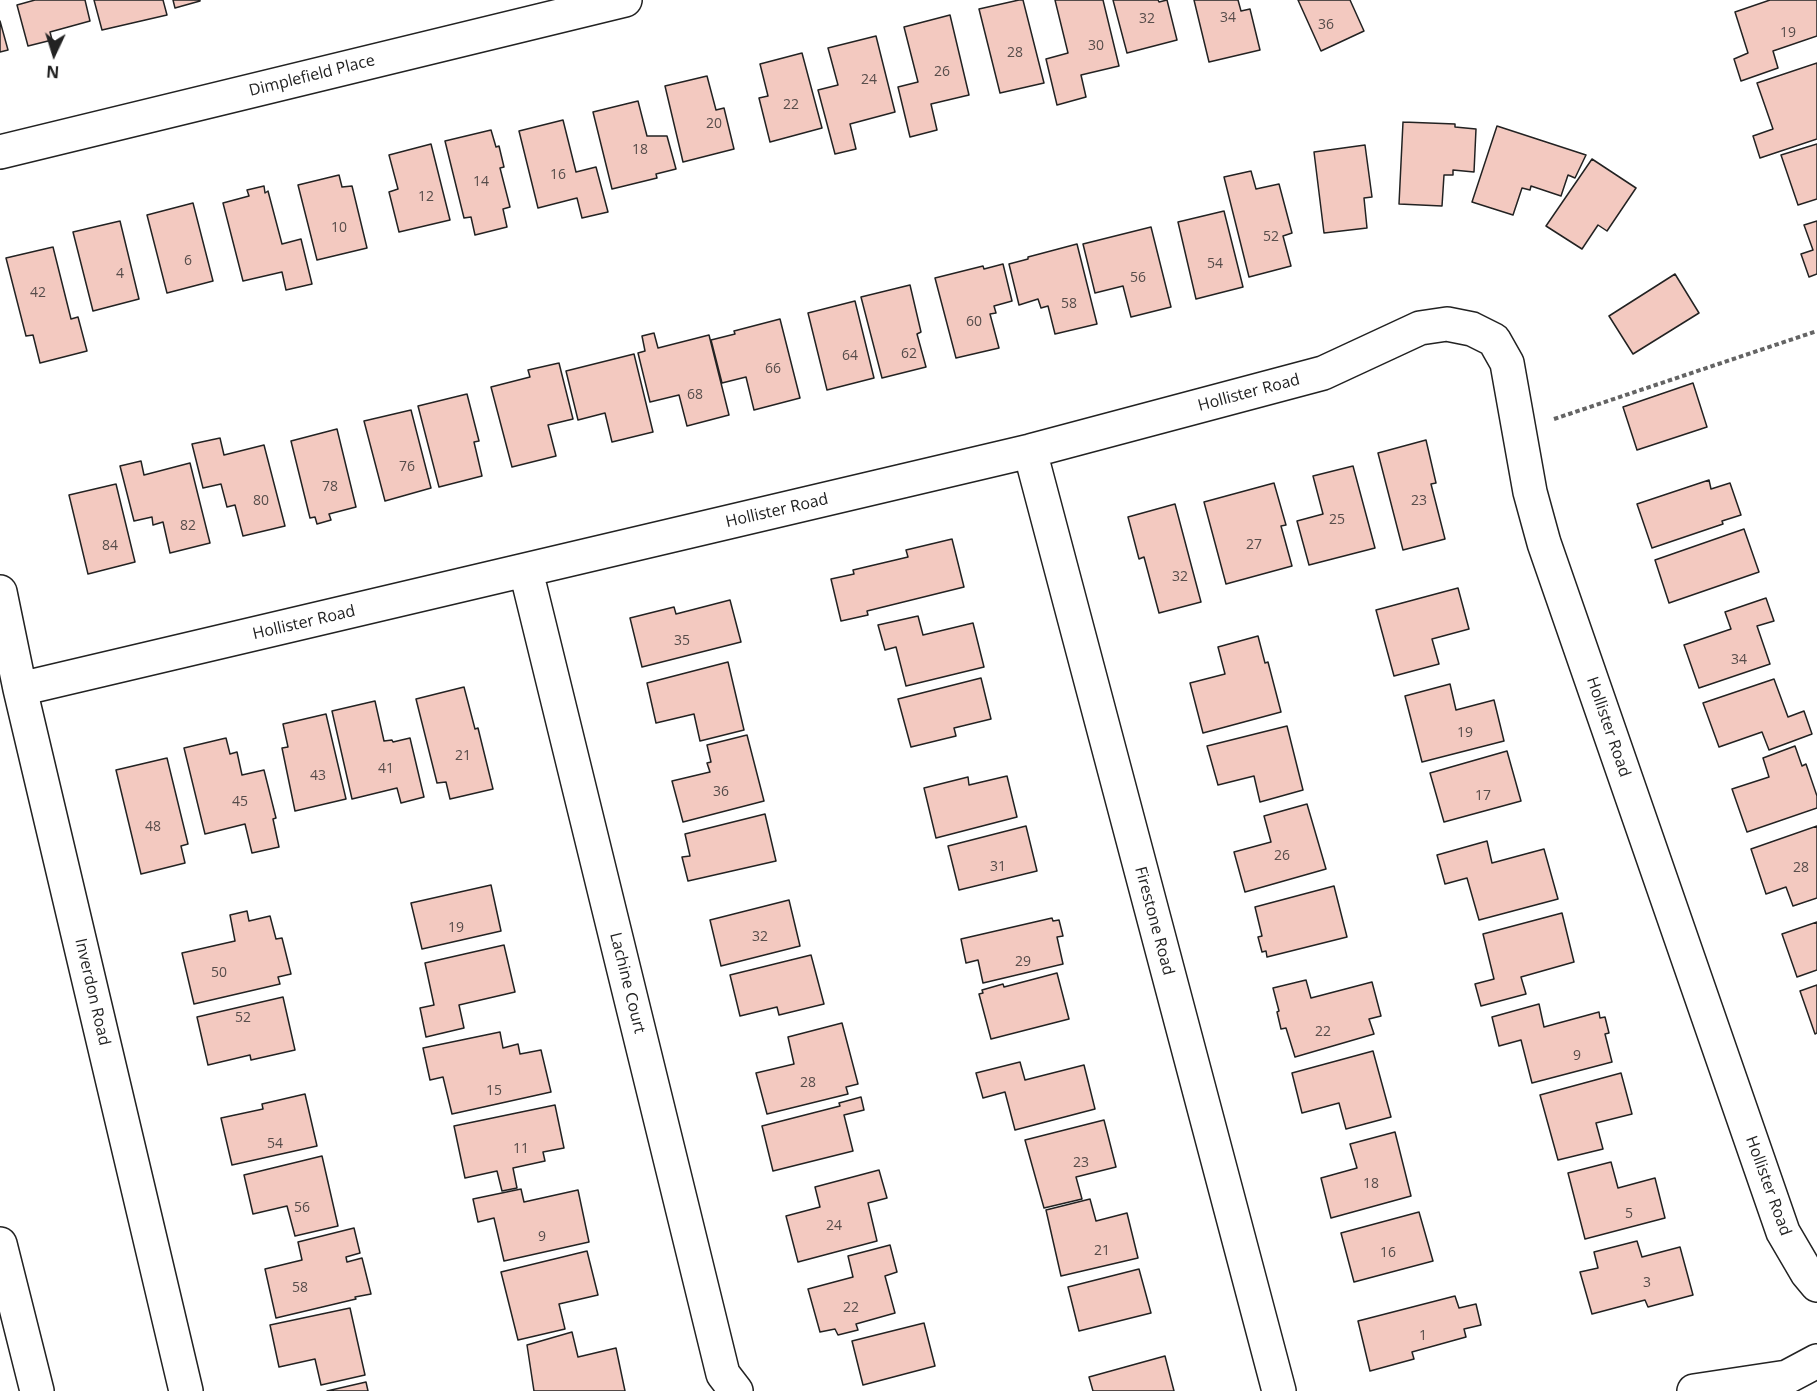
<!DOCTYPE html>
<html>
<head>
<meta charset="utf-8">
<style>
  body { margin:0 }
  #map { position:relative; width:1817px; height:1391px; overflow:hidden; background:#fff; font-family:"Open Sans",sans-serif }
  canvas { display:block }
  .north { position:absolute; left:24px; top:24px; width:60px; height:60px; -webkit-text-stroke:4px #fff; paint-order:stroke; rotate:184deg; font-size:16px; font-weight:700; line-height:24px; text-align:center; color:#222 }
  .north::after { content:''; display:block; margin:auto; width:21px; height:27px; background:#222; clip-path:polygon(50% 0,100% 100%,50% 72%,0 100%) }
</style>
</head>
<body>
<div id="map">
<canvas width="1817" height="1391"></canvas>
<div class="north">N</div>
</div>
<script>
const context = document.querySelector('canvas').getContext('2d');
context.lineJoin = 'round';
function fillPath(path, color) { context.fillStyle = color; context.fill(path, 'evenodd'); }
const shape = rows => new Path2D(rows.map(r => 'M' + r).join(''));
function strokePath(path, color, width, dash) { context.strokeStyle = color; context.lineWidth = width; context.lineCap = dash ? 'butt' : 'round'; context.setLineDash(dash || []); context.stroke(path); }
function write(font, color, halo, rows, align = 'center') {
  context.font = font + ' "Open Sans",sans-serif'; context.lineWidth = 4.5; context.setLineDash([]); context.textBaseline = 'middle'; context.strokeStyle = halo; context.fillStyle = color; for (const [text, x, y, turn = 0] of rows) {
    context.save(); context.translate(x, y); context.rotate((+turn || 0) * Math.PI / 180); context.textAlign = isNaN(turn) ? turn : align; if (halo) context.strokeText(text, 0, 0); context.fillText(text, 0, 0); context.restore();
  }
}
const building = shape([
  [35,0,85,0,90,21,50,32,52,40,28,46,17,5,35,0],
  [94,0,163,0,167,15,102,30,94,0],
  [173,0,200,0,200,1,175,8,173,0],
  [1019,0,1023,0,1044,83,1000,93,979,9,1019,0],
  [1055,0,1103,0,1119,66,1081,75,1086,97,1057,105,1046,59,1068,53,1055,0],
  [1113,0,1158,0,1159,2,1167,0,1177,40,1127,53,1113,0],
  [1194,0,1238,0,1241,11,1250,9,1260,50,1209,62,1194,0],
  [1298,0,1350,0,1364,31,1321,51,1298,0],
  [1770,0,1817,0,1817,36,1773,51,1778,68,1741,81,1734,59,1748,53,1735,12,1770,0],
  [950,15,969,95,931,104,937,130,910,137,898,87,918,82,904,27,950,15],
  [0,21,8,50,0,52,0,21],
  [876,36,895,112,850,124,856,149,835,154,818,90,838,85,828,48,876,36],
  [802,53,822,128,770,142,759,98,768,96,760,64,802,53],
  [1817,63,1817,139,1760,158,1753,136,1773,129,1757,83,1817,63],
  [707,76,716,110,724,108,734,149,683,162,665,86,707,76],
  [638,101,647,136,667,136,676,169,656,174,657,178,612,189,593,112,638,101],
  [563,120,576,172,596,167,608,212,582,218,577,198,538,208,519,131,563,120],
  [1403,122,1455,124,1455,127,1476,129,1474,172,1453,170,1453,175,1444,175,1442,206,1399,204,1403,122],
  [1497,126,1586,155,1575,178,1568,175,1561,196,1531,186,1530,190,1522,188,1513,215,1472,202,1497,126],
  [491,130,496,147,499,146,504,167,500,168,510,207,503,209,507,227,475,235,471,217,464,218,445,141,491,130],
  [431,144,450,220,399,232,389,192,398,189,389,155,431,144],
  [1817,144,1817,199,1798,205,1781,155,1817,144],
  [1365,145,1372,197,1364,198,1367,228,1324,233,1314,152,1365,145],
  [1592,159,1636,188,1607,231,1598,225,1582,249,1546,226,1592,159],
  [1251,171,1256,189,1279,184,1292,233,1283,236,1291,266,1249,277,1224,177,1251,171],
  [339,175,342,187,352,186,367,248,317,260,298,185,339,175],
  [264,186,265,193,268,191,282,244,301,239,312,284,286,290,282,272,243,281,223,203,249,196,247,190,264,186],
  [193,203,213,281,167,293,147,215,193,203],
  [1224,211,1243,287,1196,299,1178,222,1224,211],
  [120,221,139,299,93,311,73,232,120,221],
  [1817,221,1817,274,1809,277,1801,254,1813,250,1804,225,1817,221],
  [1151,227,1171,307,1131,317,1123,286,1095,293,1083,244,1151,227],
  [1077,244,1097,324,1055,334,1048,306,1041,308,1038,299,1019,305,1009,264,1028,259,1028,257,1077,244],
  [53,247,71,319,78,317,87,351,40,363,33,335,26,336,6,258,53,247],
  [1003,264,1012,301,994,306,996,313,990,314,999,348,956,358,935,278,983,266,984,269,1003,264],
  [1675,274,1699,313,1633,354,1609,316,1675,274],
  [910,285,921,332,917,334,926,367,882,378,861,297,910,285],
  [855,301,874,378,827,390,808,313,855,301],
  [780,319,800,398,754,410,746,377,722,383,711,340,735,334,734,331,780,319],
  [654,333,658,348,709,335,729,415,687,426,679,395,650,402,638,353,645,351,642,336,654,333],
  [634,354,653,432,612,442,605,413,578,420,566,371,634,354],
  [559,363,573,419,548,425,556,456,512,467,491,387,530,377,528,370,559,363],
  [1693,383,1707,427,1637,450,1623,407,1693,383],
  [467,394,479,441,474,442,482,476,439,487,418,406,467,394],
  [411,410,431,488,385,501,364,421,411,410],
  [337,429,356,507,329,514,331,520,317,524,315,517,310,518,291,441,337,429],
  [220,438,224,455,264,445,285,526,243,536,235,505,227,507,221,484,203,488,192,444,220,438],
  [1426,440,1436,483,1431,484,1445,539,1403,550,1378,453,1426,440],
  [141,461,144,475,190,463,210,543,170,553,163,522,153,525,152,517,134,521,120,466,141,461],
  [1353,466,1375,548,1309,565,1297,521,1323,514,1313,476,1353,466],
  [1709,480,1711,489,1730,483,1741,515,1722,521,1723,524,1652,548,1637,504,1709,480],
  [1274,483,1286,525,1281,526,1292,566,1226,584,1204,502,1274,483],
  [116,484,135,562,88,574,69,495,116,484],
  [1175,504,1201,602,1159,613,1144,557,1139,559,1128,517,1175,504],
  [1744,529,1759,572,1669,603,1655,560,1744,529],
  [952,539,964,587,867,611,868,615,841,621,831,579,854,574,853,570,908,557,906,550,952,539],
  [1458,588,1469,629,1432,639,1439,664,1394,676,1376,610,1458,588],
  [1766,598,1774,621,1757,626,1770,664,1699,688,1684,645,1731,629,1725,612,1766,598],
  [730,600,741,642,642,667,630,618,674,607,676,614,730,600],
  [918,616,923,635,973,623,984,667,906,686,896,647,885,650,878,625,918,616],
  [1258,636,1265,663,1268,662,1281,712,1203,733,1190,683,1225,674,1218,647,1258,636],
  [728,662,744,730,700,741,694,714,656,723,647,683,728,662],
  [981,678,991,719,954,728,956,736,911,747,898,699,981,678],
  [1774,679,1788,717,1804,711,1812,734,1769,750,1762,732,1719,747,1703,703,1774,679],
  [1450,684,1456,710,1494,700,1504,741,1422,762,1405,696,1450,684],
  [464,687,475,729,478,728,493,789,450,799,446,782,437,783,416,699,464,687],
  [375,701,384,741,392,740,393,742,410,738,424,797,401,803,397,788,352,799,332,711,375,701],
  [326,714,346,799,295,811,282,748,288,747,283,724,326,714],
  [1287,726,1303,790,1260,802,1254,776,1218,785,1207,746,1287,726],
  [747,735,764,801,683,822,672,781,710,772,707,763,711,762,707,745,747,735],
  [226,738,230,754,237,752,242,775,264,770,276,818,273,819,279,847,252,853,245,824,205,834,184,748,226,738],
  [1795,746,1802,766,1806,764,1817,796,1817,808,1747,832,1732,789,1769,777,1763,758,1795,746],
  [1507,751,1521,801,1444,822,1430,773,1507,751],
  [167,758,188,844,181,846,185,863,141,874,116,770,167,758],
  [1007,776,1017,817,936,838,924,788,968,777,969,785,1007,776],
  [1307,804,1326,869,1245,892,1234,852,1271,842,1264,816,1307,804],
  [765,814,776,861,688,881,682,857,690,856,685,834,765,814],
  [1026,826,1037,871,959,890,948,846,1026,826],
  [1817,826,1817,898,1793,906,1786,887,1766,894,1751,849,1817,826],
  [1487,841,1492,863,1544,849,1558,899,1479,920,1467,878,1445,884,1437,855,1487,841],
  [491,885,501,931,422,949,411,903,491,885],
  [1334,886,1347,937,1267,957,1266,951,1262,952,1258,937,1262,936,1255,907,1334,886],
  [789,900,800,946,721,966,710,920,789,900],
  [247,911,249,921,270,916,276,939,282,938,291,974,278,977,280,984,194,1004,182,953,235,941,230,915,247,911],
  [1562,913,1574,962,1521,977,1526,994,1481,1006,1475,984,1494,979,1483,934,1562,913],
  [1052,918,1053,921,1059,920,1063,936,1057,937,1063,964,983,983,978,960,966,963,961,939,1052,918],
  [1817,922,1817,970,1797,977,1782,934,1817,922],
  [504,945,515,992,459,1005,464,1028,426,1037,420,1008,434,1005,425,963,504,945],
  [811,955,824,1004,779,1015,777,1007,740,1016,730,975,811,955],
  [1057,973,1069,1019,991,1039,979,994,983,993,982,990,1003,984,1004,987,1057,973],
  [1306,980,1311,998,1372,982,1381,1016,1369,1019,1374,1034,1295,1057,1286,1028,1281,1029,1277,1012,1279,1011,1273,988,1306,980],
  [1817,985,1817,1033,1815,1034,1800,991,1817,985],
  [283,997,295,1050,251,1060,250,1055,208,1065,197,1017,283,997],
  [1539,1004,1544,1027,1599,1012,1600,1018,1605,1017,1609,1033,1605,1034,1612,1062,1532,1083,1521,1040,1499,1046,1492,1017,1539,1004],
  [842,1023,858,1084,846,1087,848,1094,767,1114,756,1073,794,1064,788,1037,842,1023],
  [500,1032,503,1048,518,1044,520,1054,541,1050,551,1092,452,1114,443,1077,430,1080,423,1048,500,1032],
  [1373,1051,1391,1117,1346,1129,1339,1103,1302,1113,1292,1073,1373,1051],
  [1020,1062,1025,1080,1084,1065,1095,1109,1015,1130,1005,1092,983,1098,976,1073,1020,1062],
  [1621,1073,1632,1114,1596,1123,1603,1149,1558,1160,1540,1095,1621,1073],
  [305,1094,317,1146,232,1165,221,1118,263,1109,262,1104,305,1094],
  [861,1097,864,1110,844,1115,853,1151,773,1171,762,1126,840,1106,839,1103,861,1097],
  [555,1105,564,1148,543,1152,545,1161,513,1168,517,1188,502,1191,497,1171,465,1178,454,1126,555,1105],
  [1104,1120,1116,1167,1076,1177,1082,1199,1044,1208,1025,1140,1104,1120],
  [1395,1132,1411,1196,1331,1218,1321,1178,1357,1168,1350,1144,1395,1132],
  [322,1156,338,1226,295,1236,287,1206,253,1214,244,1175,322,1156],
  [1611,1162,1618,1188,1655,1178,1665,1218,1585,1239,1568,1173,1611,1162],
  [879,1170,887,1198,868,1203,877,1241,798,1262,786,1216,820,1207,815,1187,879,1170],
  [521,1189,524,1202,578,1190,589,1242,504,1261,494,1218,478,1222,473,1199,521,1189],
  [1090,1199,1096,1221,1127,1213,1138,1258,1061,1276,1046,1210,1090,1199],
  [1419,1212,1433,1261,1354,1282,1341,1233,1419,1212],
  [354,1228,360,1253,346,1257,347,1262,362,1258,371,1294,355,1297,356,1299,276,1318,265,1269,302,1260,298,1242,354,1228],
  [1637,1241,1642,1257,1680,1247,1693,1295,1648,1307,1645,1300,1592,1314,1580,1272,1598,1268,1594,1252,1637,1241],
  [890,1245,897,1272,885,1276,895,1313,856,1324,858,1330,838,1335,835,1329,820,1332,808,1289,853,1277,848,1256,890,1245],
  [587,1251,598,1295,559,1304,565,1329,518,1340,501,1272,587,1251],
  [1139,1269,1151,1313,1079,1331,1068,1287,1139,1269],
  [1455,1296,1459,1308,1476,1304,1481,1325,1464,1329,1466,1337,1412,1352,1414,1359,1370,1371,1358,1321,1455,1296],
  [350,1308,365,1375,321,1385,315,1359,279,1367,270,1325,350,1308],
  [924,1323,935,1366,863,1385,852,1341,924,1323],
  [572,1332,578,1357,616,1348,625,1391,534,1391,527,1345,572,1332],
  [1165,1356,1174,1391,1093,1391,1089,1377,1165,1356],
  [366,1382,368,1391,327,1391,366,1382]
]);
fillPath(building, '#f3c9c0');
strokePath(building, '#222', 1.5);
const minor = shape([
  [0,152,625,0],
  [1030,451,1279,1391],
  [526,571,723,1374,736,1391],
  [0,592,20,689,186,1391],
  [20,689,1030,451,1323,373,1420,328,1447,324,1472,329,1494,340,1507,363,1530,492,1544,543,1783,1232,1807,1273,1817,1285],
  [1694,1391,1787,1377,1817,1361]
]);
const highway = shape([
  [0,1244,37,1391]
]);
strokePath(minor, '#222', 36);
strokePath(highway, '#222', 36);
strokePath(shape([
  [1554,419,1817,331]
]), '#646464', 4, [4.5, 3]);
strokePath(minor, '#fff', 33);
strokePath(highway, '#fff', 33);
write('14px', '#564c4a', null, [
  ["34",1228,18],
  ["32",1147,19],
  ["36",1326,25],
  ["19",1788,33],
  ["30",1096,46],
  ["28",1015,53],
  ["26",942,72],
  ["24",869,80],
  ["22",791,105],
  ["20",714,124],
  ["18",640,150],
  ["16",558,175],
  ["14",481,182],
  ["12",426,197],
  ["10",339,228],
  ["52",1271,237],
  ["6",188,261],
  ["54",1215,264],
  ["4",120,274],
  ["56",1138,278],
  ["42",38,293],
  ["58",1069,304],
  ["60",974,322],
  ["62",909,354],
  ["64",850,356],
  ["66",773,369],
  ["68",695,395],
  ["76",407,467],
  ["78",330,487],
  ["80",261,501],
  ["23",1419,501],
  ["25",1337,520],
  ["82",188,526],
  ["27",1254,545],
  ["84",110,546],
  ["32",1180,577],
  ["35",682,641],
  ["34",1739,660],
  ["19",1465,733],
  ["21",463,756],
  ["41",386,769],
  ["43",318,776],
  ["36",721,792],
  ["17",1483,796],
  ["45",240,802],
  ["48",153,827],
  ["26",1282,856],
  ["31",998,867],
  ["28",1801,868],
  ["19",456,928],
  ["32",760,937],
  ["29",1023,962],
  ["50",219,973],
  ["52",243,1018],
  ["22",1323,1032],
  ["9",1577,1056],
  ["28",808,1083],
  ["15",494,1091],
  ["54",275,1144],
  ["11",521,1149],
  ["23",1081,1163],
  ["18",1371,1184],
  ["56",302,1208],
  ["5",1629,1214],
  ["24",834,1226],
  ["9",542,1237],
  ["21",1102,1251],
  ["16",1388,1253],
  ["3",1647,1283],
  ["58",300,1288],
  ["22",851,1308],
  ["1",1423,1336]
]);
write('16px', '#222', '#fff', [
  ["Dimplefield Place",312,76,-14],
  ["Hollister Road",1249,393,-15],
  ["Hollister Road",777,511,-13],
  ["Hollister Road",304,623,-13],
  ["Hollister Road",1608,727,71],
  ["Firestone Road",1154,921,75],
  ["Lachine Court",627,983,76],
  ["Inverdon Road",92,992,77],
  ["Hollister Road",1768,1186,70]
]);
</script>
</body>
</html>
